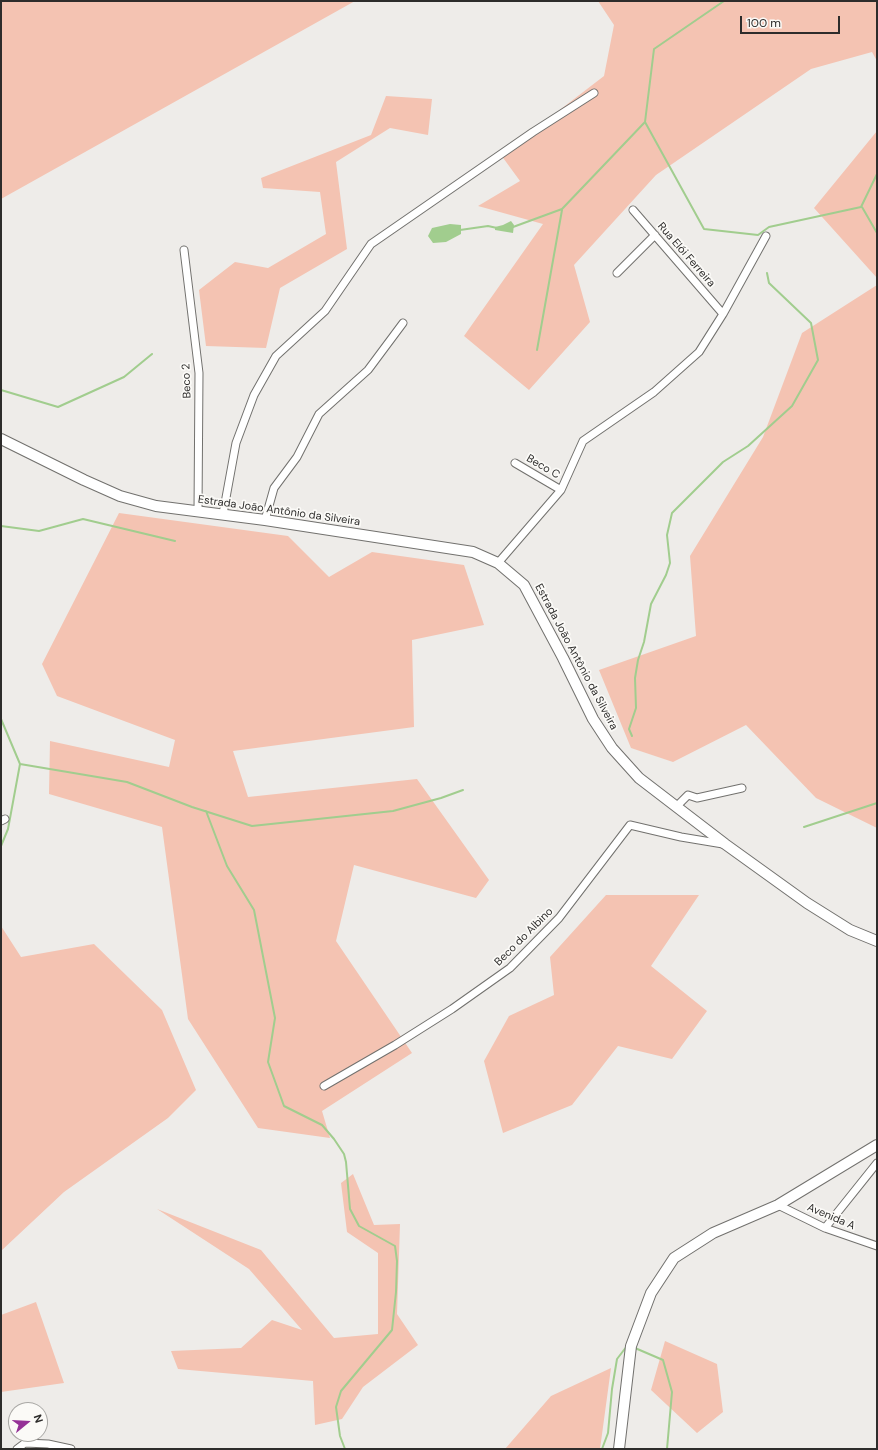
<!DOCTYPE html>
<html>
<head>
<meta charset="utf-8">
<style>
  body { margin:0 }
  #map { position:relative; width:878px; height:1450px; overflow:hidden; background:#eeece9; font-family:"DM Sans",sans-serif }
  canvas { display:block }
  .frame { position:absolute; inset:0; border:2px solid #2d2c2b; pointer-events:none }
  .north { position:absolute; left:8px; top:1402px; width:40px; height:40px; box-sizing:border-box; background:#fbfaf7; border:1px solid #a9a8a5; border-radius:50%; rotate:72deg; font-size:11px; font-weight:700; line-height:16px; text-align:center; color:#2d2c2b }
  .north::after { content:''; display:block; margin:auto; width:14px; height:18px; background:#953197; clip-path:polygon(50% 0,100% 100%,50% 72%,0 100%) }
  .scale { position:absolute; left:740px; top:16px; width:100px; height:18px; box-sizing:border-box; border:2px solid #2d2c2b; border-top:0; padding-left:5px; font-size:12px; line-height:14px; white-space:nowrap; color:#2d2c2b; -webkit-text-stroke:3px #fbfaf7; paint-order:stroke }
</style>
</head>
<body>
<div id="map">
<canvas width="878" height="1450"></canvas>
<div class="frame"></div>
<div class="north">N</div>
<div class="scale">100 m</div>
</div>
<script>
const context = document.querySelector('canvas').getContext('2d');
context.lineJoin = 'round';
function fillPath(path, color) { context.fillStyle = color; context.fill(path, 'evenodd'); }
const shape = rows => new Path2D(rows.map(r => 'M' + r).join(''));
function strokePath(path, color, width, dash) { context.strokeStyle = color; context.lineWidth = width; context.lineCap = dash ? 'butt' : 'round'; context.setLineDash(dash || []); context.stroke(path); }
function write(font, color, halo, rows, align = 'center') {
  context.font = font + ' "DM Sans",sans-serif'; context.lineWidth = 3.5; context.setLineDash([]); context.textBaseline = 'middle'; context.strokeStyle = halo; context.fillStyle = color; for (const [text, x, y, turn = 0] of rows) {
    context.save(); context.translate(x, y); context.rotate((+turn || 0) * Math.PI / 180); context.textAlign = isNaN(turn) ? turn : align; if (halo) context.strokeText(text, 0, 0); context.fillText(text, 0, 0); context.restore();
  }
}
fillPath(shape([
  [1,1,355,1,1,199],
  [598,1,877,1,877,61,872,52,811,69,656,175,574,265,590,322,529,390,464,336,543,224,478,206,520,181,501,155,604,76,614,25],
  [386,96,432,99,428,135,390,128,336,162,347,249,280,288,266,348,206,346,199,290,235,262,268,268,326,234,320,192,263,188,261,178,371,135],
  [877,131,877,278,814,208],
  [877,285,877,828,816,798,746,725,673,762,631,748,599,670,696,636,690,556,763,437,802,333],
  [119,513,288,536,329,577,372,552,464,565,484,625,412,640,414,727,233,751,248,797,417,779,489,880,476,898,354,865,336,941,412,1053,322,1111,330,1138,258,1128,188,1019,162,827,49,794,50,741,169,767,175,740,57,696,42,664],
  [606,895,699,895,651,966,707,1011,672,1059,618,1046,572,1105,503,1133,484,1061,509,1016,554,995,550,957],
  [1,926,21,957,94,944,162,1010,196,1090,168,1118,64,1192,1,1251],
  [353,1174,374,1225,400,1224,397,1314,418,1345,363,1387,342,1419,315,1425,313,1381,178,1369,171,1351,241,1348,272,1320,302,1330,249,1269,157,1209,261,1250,334,1338,378,1334,378,1253,347,1232,341,1183],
  [36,1302,64,1383,1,1392,1,1315],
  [665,1341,717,1364,723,1412,697,1433,651,1390],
  [611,1368,600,1449,505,1449,551,1396]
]), '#f4c3b2');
fillPath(shape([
  [511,221,514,225,513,233,495,230,495,227,503,225],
  [450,224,461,225,461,234,446,242,433,243,428,236,432,228]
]), '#a1cd8e');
strokePath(shape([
  [724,1,654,49,645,122,704,229,758,235,769,227,861,207,877,174],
  [862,207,877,233],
  [513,227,562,209,645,122],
  [460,230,488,226,497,228],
  [537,350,562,210],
  [1,390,58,407,124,377,152,354],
  [1,526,39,531,83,519,175,541],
  [1,719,20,764,8,829,1,846],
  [632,736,629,729,636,708,635,678,638,660,644,642,651,604,666,575,670,563,667,535,672,513,723,462,748,446,792,406,818,360,811,323,769,283,767,273],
  [20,764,127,782,192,807,252,826,393,811,441,798,463,790],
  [206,811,227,866,254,910,275,1018,268,1062,284,1106,322,1125,334,1139,344,1154,346,1162,350,1209,359,1226,395,1246,397,1261,396,1292,392,1330,341,1391,336,1407,340,1436,345,1449],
  [804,827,877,803],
  [635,1348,663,1360,672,1392,667,1449],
  [602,1449,608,1433,612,1389,617,1359,627,1346]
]), '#a1cd8e', 2);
const street = shape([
  [633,210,723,314],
  [184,250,199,373,198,511],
  [617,273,655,235],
  [515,463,561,490],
  [223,514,236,443,254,395,276,356,325,311,371,244,533,132,594,93],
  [265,520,274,488,297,457,319,414,368,370,403,323],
  [498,563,561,490,583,441,654,392,699,352,723,314,766,236],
  [676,807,688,795,697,798,742,788],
  [1,821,5,819],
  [324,1086,395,1045,452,1009,510,968,559,918,630,825,681,837,723,844],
  [778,1205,825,1228,877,1246],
  [825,1228,877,1163],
  [17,1449,25,1443,48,1444,71,1449]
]);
const secondary = shape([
  [1,439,84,480,120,496,156,506,265,520,473,552,498,563,524,585,563,658,593,719,612,748,639,778,725,844,807,903,850,930,877,941],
  [619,1449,631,1346,651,1293,674,1258,713,1233,778,1205,877,1145]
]);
strokePath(street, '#72716e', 9);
strokePath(secondary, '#72716e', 12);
strokePath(street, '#fff', 7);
strokePath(secondary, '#fff', 10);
write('11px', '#2d2c2b', '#fbfaf7', [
  ["Rua Elói Ferreira",686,255,49],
  ["Beco 2",187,381,-92],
  ["Beco C",543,467,30],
  ["Estrada João Antônio da Silveira",279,511,8],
  ["Estrada João Antônio da Silveira",576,657,62],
  ["Beco do Albino",524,937,-45],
  ["Avenida A",831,1217,23]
]);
</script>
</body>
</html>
